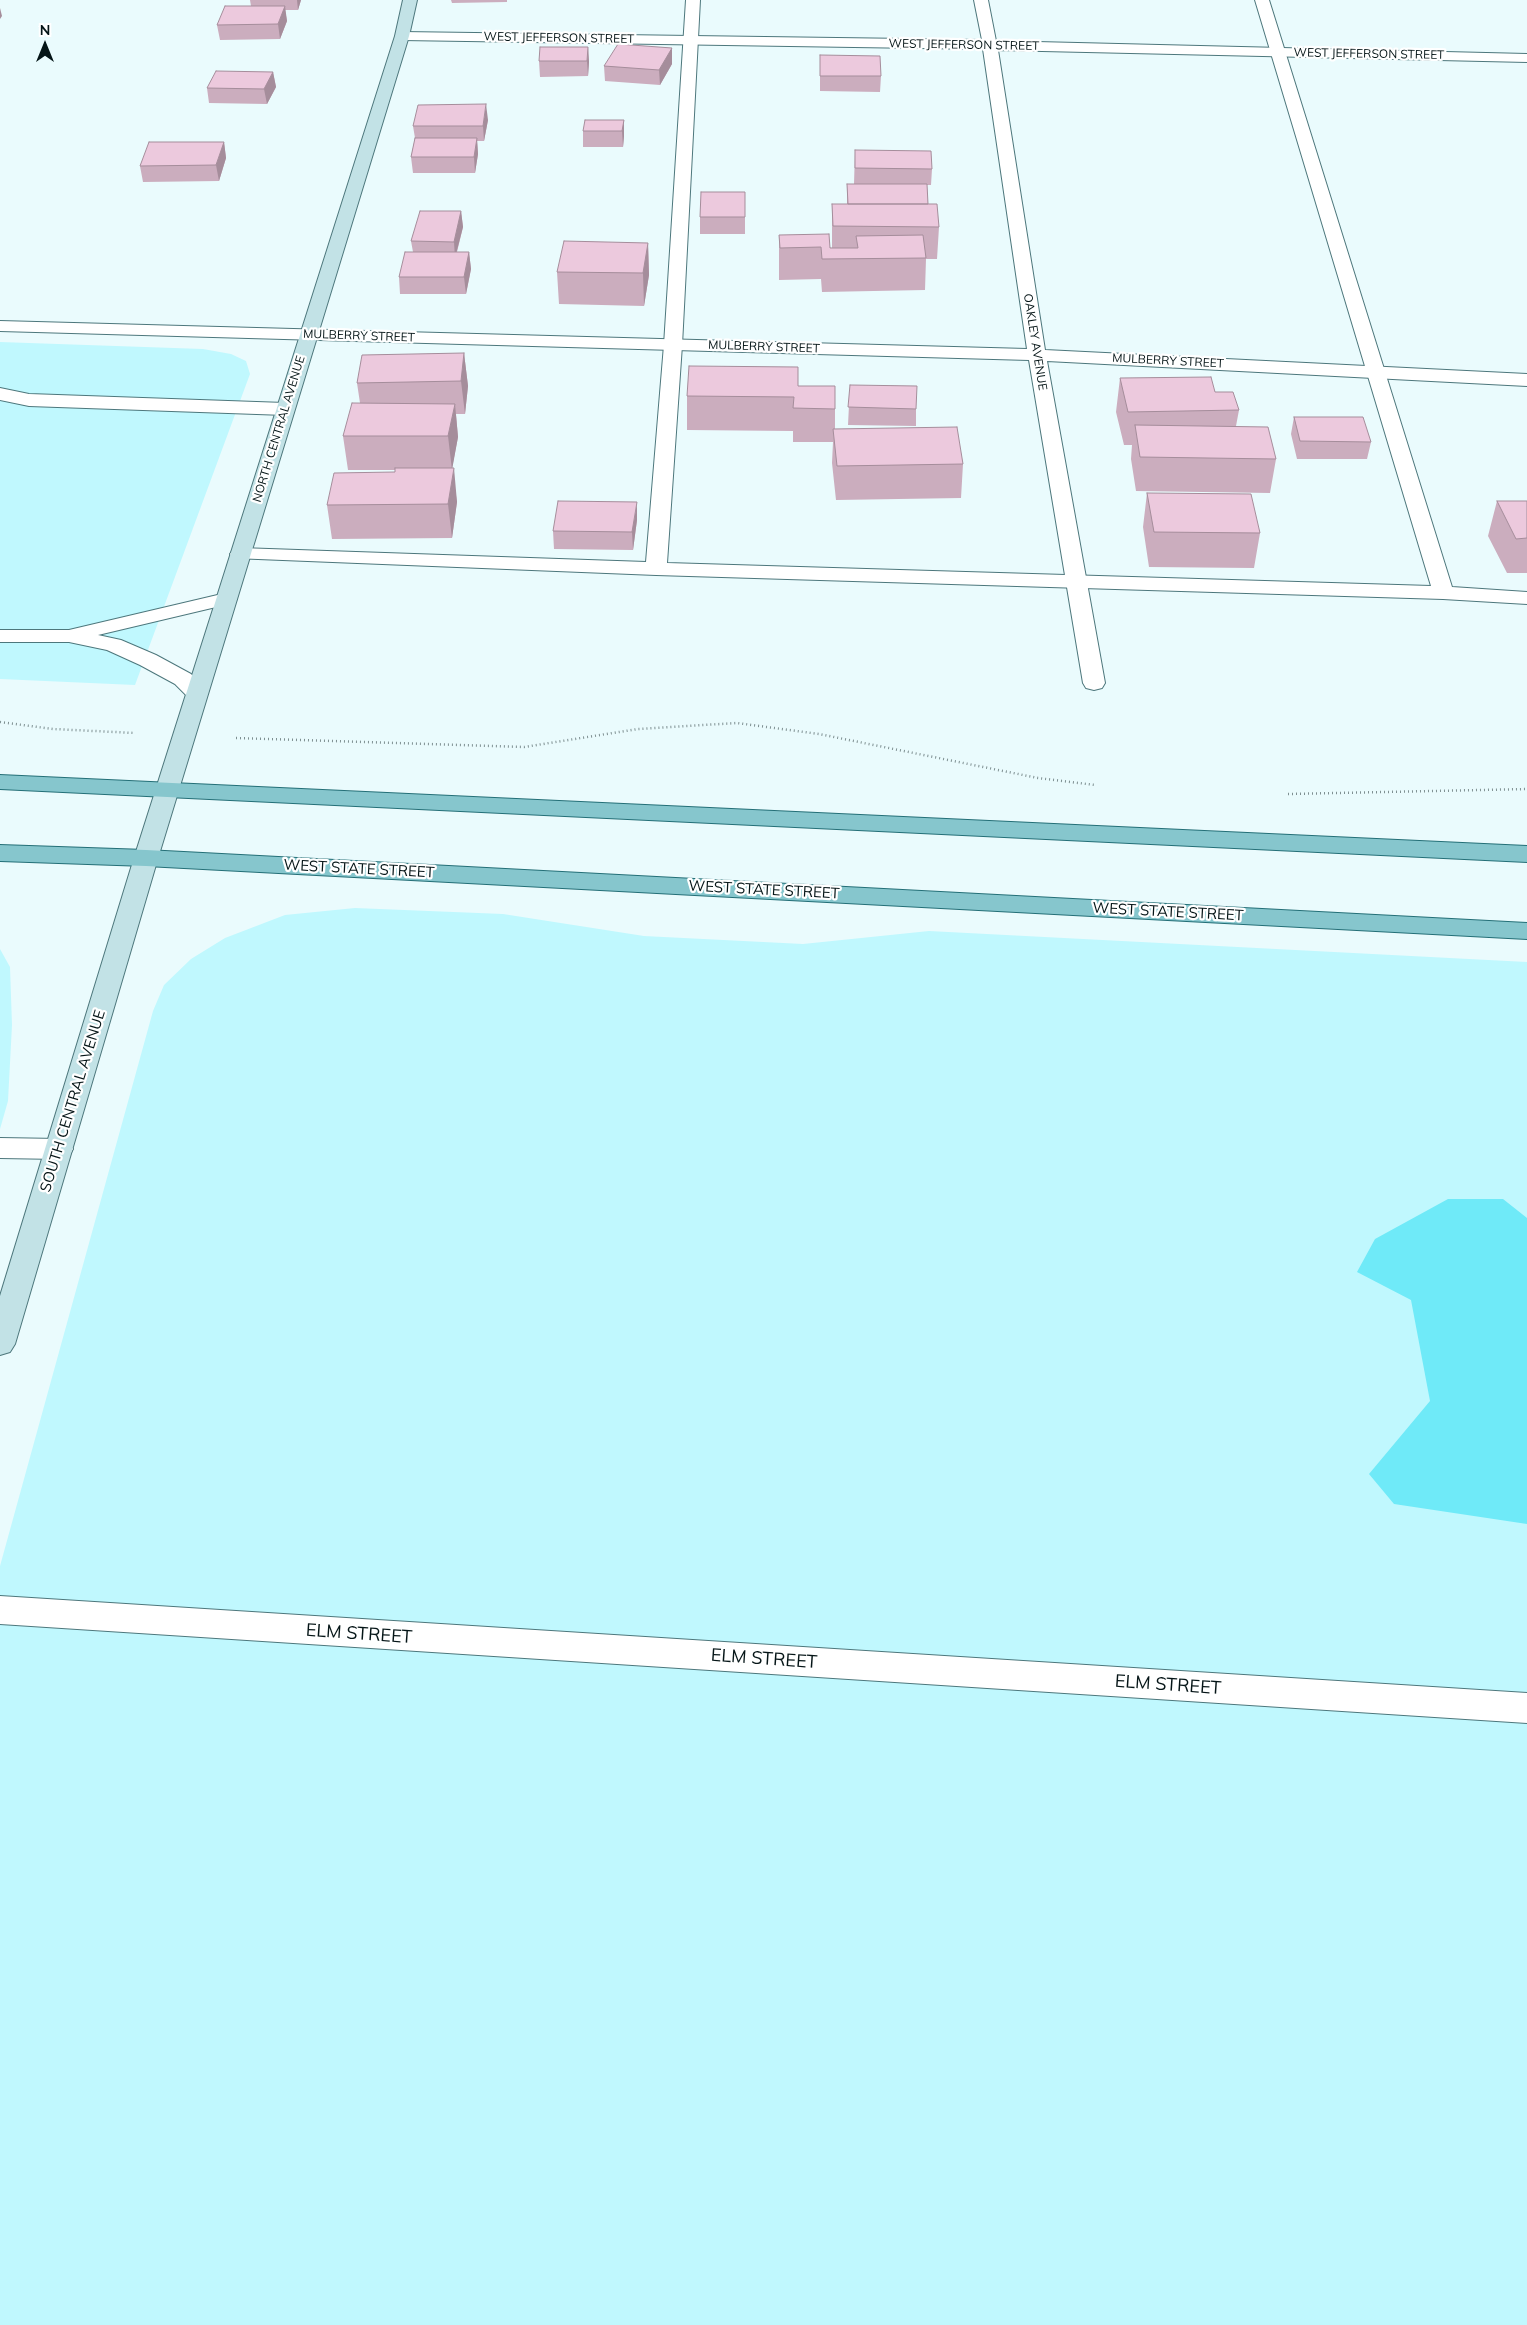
<!DOCTYPE html>
<html>
<head>
<meta charset="utf-8">
<style>
  body { margin:0 }
  #map { position:relative; width:1527px; height:2325px; overflow:hidden; background:#eafbfd; font-family:Mulish,sans-serif }
  canvas { display:block }
  .north { position:absolute; left:20px; top:20px; width:50px; height:50px; -webkit-text-stroke:4px #fff; paint-order:stroke; rotate:0deg; font-size:14px; font-weight:700; line-height:20px; text-align:center; color:#051517 }
  .north::after { content:''; display:block; margin:auto; width:18px; height:22px; background:#051517; clip-path:polygon(50% 0,100% 100%,50% 72%,0 100%) }
</style>
</head>
<body>
<div id="map">
<canvas width="1527" height="2325"></canvas>
<div class="north">N</div>
</div>
<script>
const context = document.querySelector('canvas').getContext('2d');
context.lineJoin = 'round';
function fillPath(path, color) { context.fillStyle = color; context.fill(path, 'evenodd'); }
const shape = rows => new Path2D(rows.map(r => 'M' + r).join(''));
function strokePath(path, color, width, dash) { context.strokeStyle = color; context.lineWidth = width; context.lineCap = dash ? 'butt' : 'round'; context.setLineDash(dash || []); context.stroke(path); }
function write(font, color, halo, rows, align = 'center') {
  context.font = font + ' Mulish,sans-serif'; context.lineWidth = 4.5; context.setLineDash([]); context.textBaseline = 'middle'; context.strokeStyle = halo; context.fillStyle = color; for (const [text, x, y, turn = 0] of rows) {
    context.save(); context.translate(x, y); context.rotate((+turn || 0) * Math.PI / 180); context.textAlign = isNaN(turn) ? turn : align; if (halo) context.strokeText(text, 0, 0); context.fillText(text, 0, 0); context.restore();
  }
}
fillPath(shape([
  [0,342,203,349,231,354,246,361,250,374,135,685,0,679],
  [355,908,503,914,644,936,803,944,929,931,1527,962,1527,2325,0,2325,0,1566,153,1011,164,985,191,959,225,938,285,915],
  [0,949,10,967,12,1025,8,1101,0,1129]
]), '#c0f8fe');
fillPath(shape([
  [1448,1199,1503,1199,1527,1218,1527,1524,1394,1504,1369,1474,1430,1401,1411,1300,1357,1272,1375,1239]
]), '#6feaf8');
const lane = shape([
  [686,0,700,0,682,345,667,563,1431,586,1255,0,1269,0,1452,587,1527,592,1527,604,1443,599,656,575,233,558,230,554,233,550,240,548,646,562,664,345,686,0],
  [0,388,29,394,285,403,292,405,294,409,292,413,285,415,29,406,0,400,0,388],
  [226,593,233,595,237,599,233,603,98,635,121,640,156,655,191,674,208,693,205,698,197,700,189,698,175,684,140,665,107,650,69,642,0,642,0,630,69,630,226,593],
  [0,1138,59,1139,69,1142,73,1149,69,1156,59,1159,0,1158,0,1138],
  [0,1596,1527,1693,1527,1723,0,1624,0,1596]
]);
const street = shape([
  [974,0,988,0,996,41,1527,54,1527,62,998,50,1045,350,1527,374,1527,386,1047,361,1105,683,1102,688,1094,690,1086,688,1083,683,1029,360,0,331,0,321,1027,349,983,49,402,40,395,36,402,32,982,40,974,0]
]);
const secondary = shape([
  [403,0,417,0,409,36,158,858,15,1344,10,1352,0,1355,0,1296,134,858,395,36,403,0]
]);
const primary = shape([
  [0,775,1527,846,1527,862,0,789,0,775],
  [0,845,146,850,1527,923,1527,939,146,866,0,861,0,845]
]);
strokePath(lane, '#4d777c', 2);
strokePath(street, '#4d777c', 2);
strokePath(secondary, '#4d777c', 2);
strokePath(primary, '#246f77', 2);
strokePath(shape([
  [0,722,53,729,135,733],
  [236,738,524,747,638,729,737,723,819,734,1038,778,1095,785],
  [1288,794,1527,789]
]), '#7e8f91', 2.5, [1, 3]);
fillPath(lane, '#fff');
fillPath(street, '#fff');
fillPath(secondary, '#c2e2e6');
fillPath(primary, '#86c6cd');
fillPath(shape([
  [250,0,301,0,298,10,285,10,287,21,280,39,220,40,217,25,251,6],
  [451,0,507,0,507,2,452,3],
  [588,47,589,62,588,76,540,77,539,61],
  [672,48,672,64,660,85,605,81,604,66],
  [820,55,881,76,880,92,820,91],
  [273,72,276,87,267,104,209,103,207,88],
  [488,120,484,141,477,141,478,154,475,173,413,173,411,157,415,138,413,126],
  [624,120,624,136,623,147,583,147,583,131],
  [224,142,226,158,219,181,143,182,140,166],
  [855,150,932,169,931,185,927,185,928,204,939,227,937,259,926,259,925,290,822,292,821,279,779,280,779,235,832,248,832,204,847,204,847,184,854,184],
  [745,192,745,234,700,234,700,217],
  [461,211,463,227,457,252,469,252,471,269,466,294,400,294,399,277,413,252,411,241],
  [648,243,649,275,644,306,559,304,557,272],
  [464,353,468,386,465,414,456,414,458,437,452,468,457,502,452,538,332,539,327,505,395,472,395,470,348,470,343,436,360,403,357,383],
  [1120,378,1215,392,1239,410,1236,426,1276,459,1270,493,1136,491,1131,459,1132,445,1124,445,1116,412],
  [850,385,916,409,916,426,848,425],
  [798,386,835,409,835,429,963,464,961,498,836,500,832,463,833,442,793,442,793,431,687,430,687,396],
  [1294,417,1371,442,1367,459,1297,459,1291,434],
  [1147,493,1260,533,1254,568,1149,567,1143,527],
  [1497,501,1527,501,1527,573,1507,573,1488,536],
  [637,520,633,550,554,549,553,531]
]), '#cbadbe');
fillPath(shape([
  [297,0,301,0,298,10],
  [285,6,287,21,280,39,278,24],
  [0,8,2,16,0,19],
  [588,47,589,62,588,76,587,61],
  [672,48,672,64,660,85,659,70],
  [273,72,276,87,267,104,264,89],
  [486,104,488,120,484,141,483,126],
  [624,120,624,136,623,147,622,131],
  [477,138,478,154,475,173,474,157],
  [224,142,226,158,219,181,216,165],
  [461,211,463,227,455,258,454,242],
  [648,243,649,275,644,306,643,273],
  [469,252,471,269,466,294,464,277],
  [464,353,468,386,465,414,461,381],
  [455,404,458,437,452,470,448,436],
  [454,468,457,502,452,538,448,504],
  [637,502,637,520,633,550,632,532]
]), '#a58d9b');
const building = shape([
  [225,6,285,6,278,24,217,25,225,6],
  [618,44,672,48,659,70,604,66,618,44],
  [540,47,588,47,587,61,539,61,540,47],
  [820,55,880,56,881,76,820,76,820,55],
  [216,71,273,72,264,89,207,88,216,71],
  [486,104,483,126,413,126,418,105,486,104],
  [585,120,624,120,622,131,583,131,585,120],
  [415,138,477,138,474,157,411,157,415,138],
  [149,142,224,142,216,165,140,166,149,142],
  [855,150,931,151,932,169,855,168,855,150],
  [847,184,927,184,928,204,848,204,847,184],
  [701,192,745,192,745,217,700,217,701,192],
  [832,204,937,204,939,227,833,226,832,204],
  [420,211,461,211,454,242,411,241,420,211],
  [829,234,830,248,858,248,856,236,923,235,926,258,822,259,821,247,780,248,779,235,829,234],
  [564,241,648,243,643,273,557,272,564,241],
  [405,252,469,252,464,277,399,277,405,252],
  [464,353,461,381,357,383,362,355,464,353],
  [689,366,798,367,798,386,835,386,835,409,793,408,794,397,687,396,689,366],
  [1211,377,1215,392,1233,392,1239,410,1128,412,1120,378,1211,377],
  [850,385,917,386,916,409,848,407,850,385],
  [352,403,455,404,448,436,343,436,352,403],
  [1294,417,1363,417,1371,442,1300,441,1294,417],
  [1135,425,1268,427,1276,459,1140,457,1135,425],
  [957,427,963,464,837,466,833,429,957,427],
  [395,468,454,468,448,504,327,505,334,473,395,472,395,468],
  [1147,493,1251,494,1260,533,1154,532,1147,493],
  [558,501,637,502,632,532,553,531,558,501],
  [1497,501,1527,501,1527,538,1516,539,1497,501]
]);
fillPath(building, '#ecc9dd');
strokePath(building, '#a58d9b', 1);
write('12px', '#051517', '#fff', [
  ["WEST JEFFERSON STREET",559,38,1],
  ["WEST JEFFERSON STREET",964,45,1],
  ["WEST JEFFERSON STREET",1369,54,1],
  ["MULBERRY STREET",359,336,2],
  ["OAKLEY AVENUE",1035,342,81],
  ["MULBERRY STREET",764,347,2],
  ["MULBERRY STREET",1168,361,3],
  ["NORTH CENTRAL AVENUE",279,429,-73]
]);
write('15px', '#051517', '#fff', [
  ["WEST STATE STREET",359,869,3],
  ["WEST STATE STREET",764,890,3],
  ["WEST STATE STREET",1168,912,3],
  ["SOUTH CENTRAL AVENUE",73,1101,-73]
]);
write('18px', '#051517', '#fff', [
  ["ELM STREET",359,1634,4],
  ["ELM STREET",764,1659,4],
  ["ELM STREET",1168,1685,4]
]);
</script>
</body>
</html>
